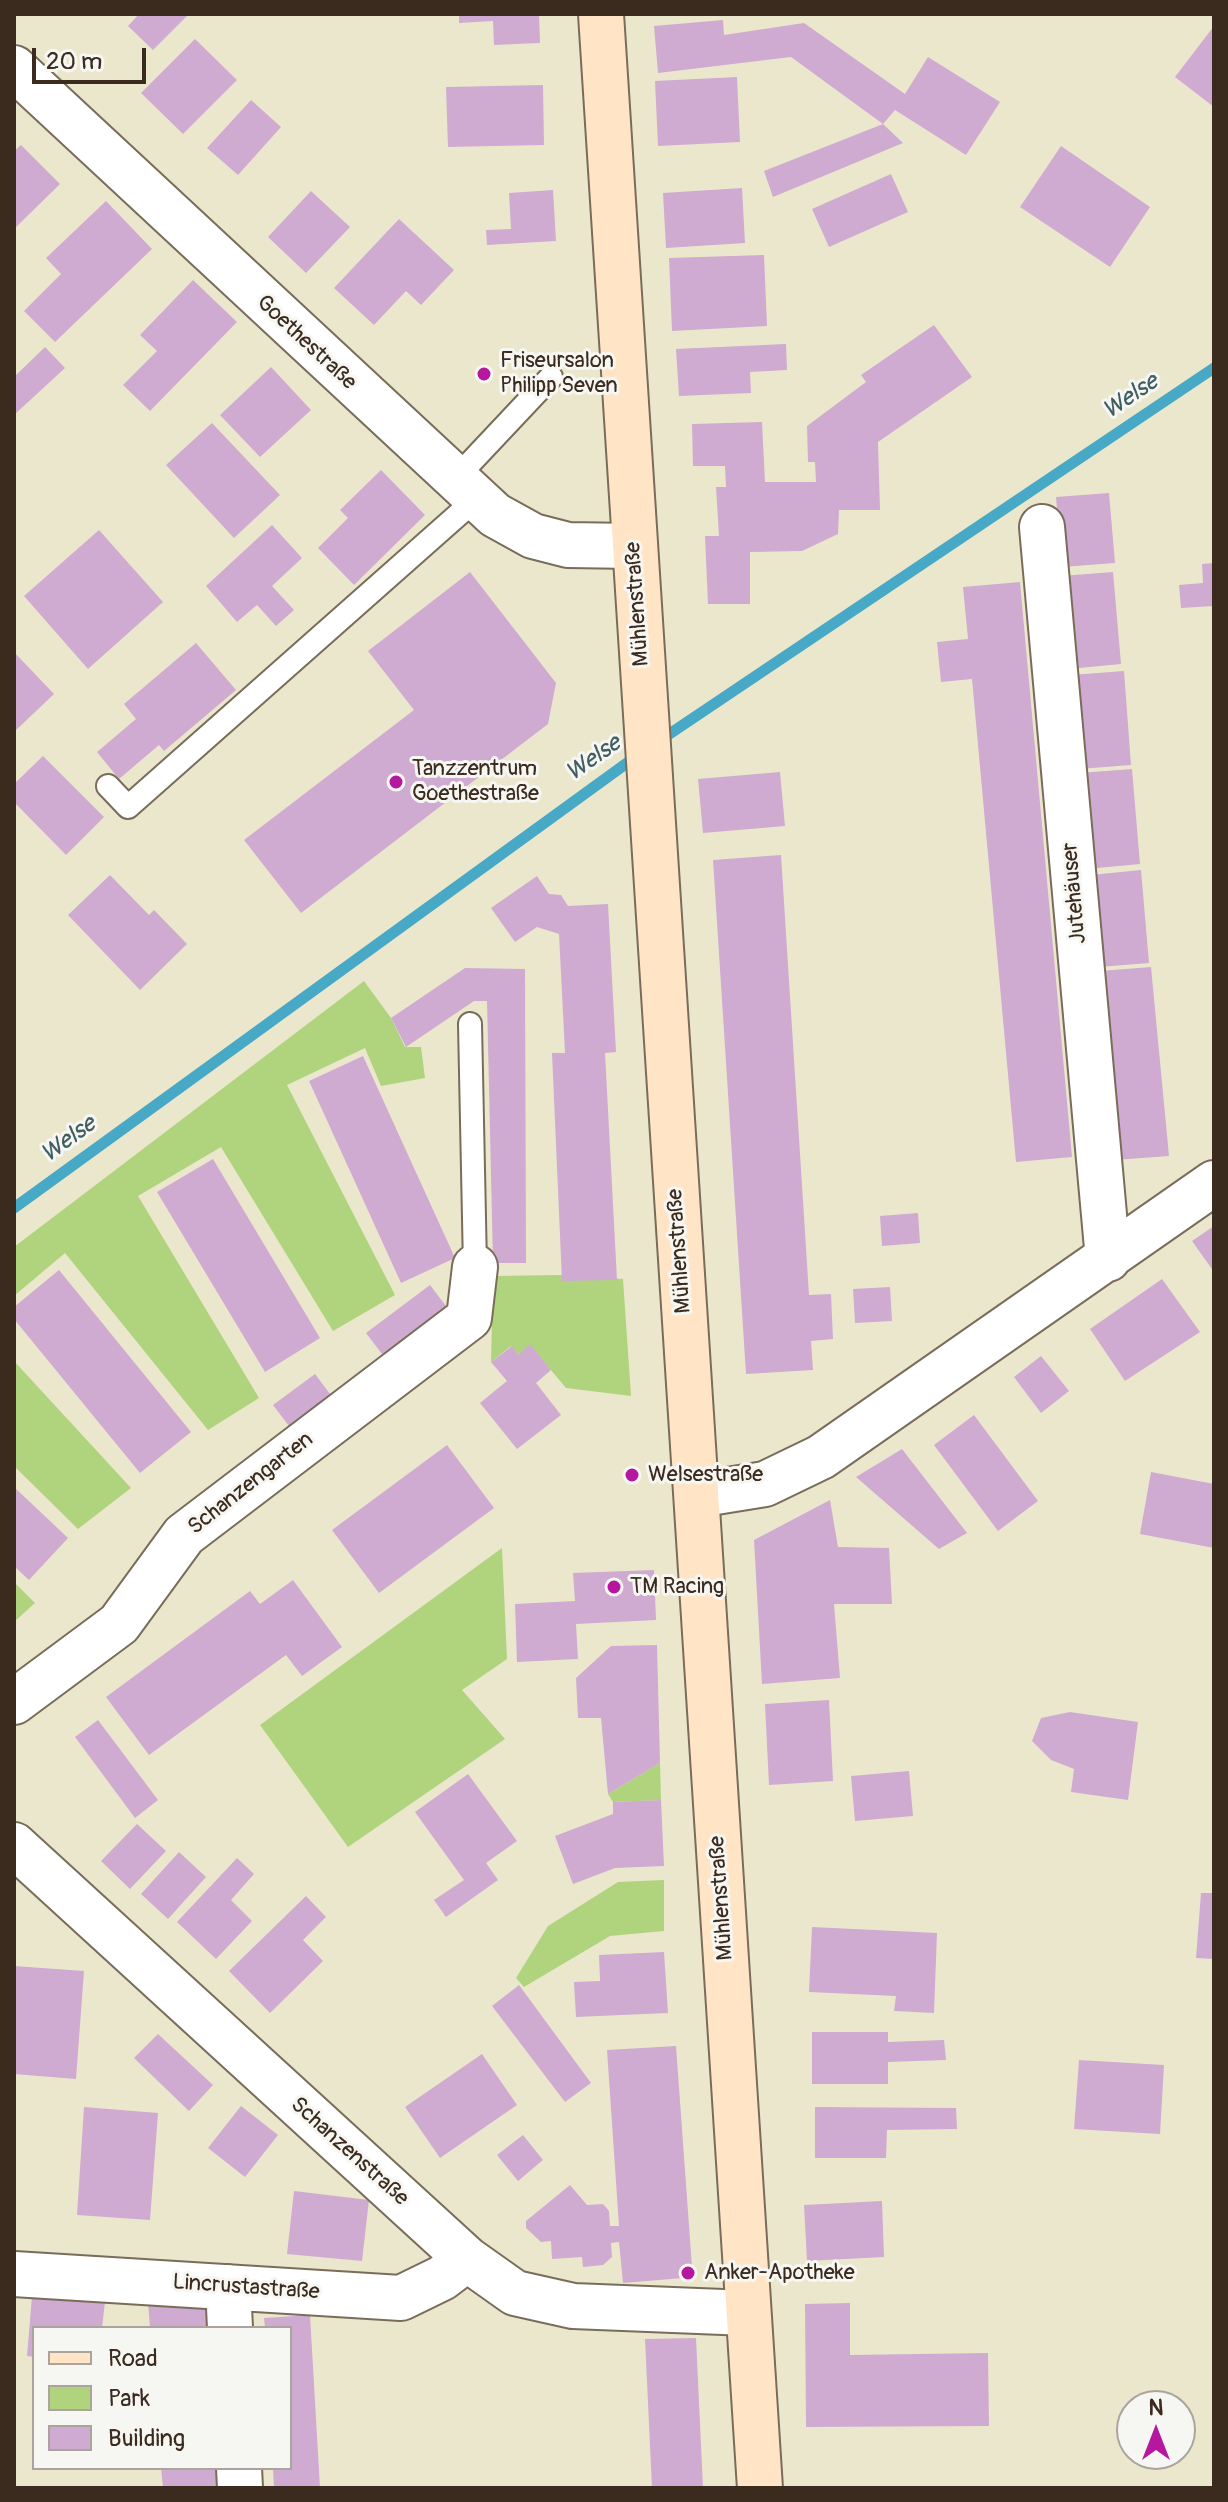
<!DOCTYPE html>
<html>
<head>
<meta charset="utf-8">
<style>
  body { margin:0 }
  #map { position:relative; width:1228px; height:2502px; overflow:hidden; background:#ebe7cd; font-family:Pangolin,sans-serif }
  canvas { display:block }
  .frame { position:absolute; inset:0; border:16px solid #3b2a1e; pointer-events:none }
  .legend { position:absolute; left:32px; top:2326px; width:260px; height:144px; box-sizing:border-box; background:#f6f6f2; border:2px solid #aba49d; margin:0; padding:10px 14px; list-style:none; font-size:24px; color:#3b2a1e }
  .legend li { display:flex; align-items:center; gap:16px; height:40px }
  .legend b { width:40px; border:2px solid #aba49d }
  .north { position:absolute; left:1116px; top:2390px; width:80px; height:80px; box-sizing:border-box; background:#f6f6f2; border:2px solid #aba49d; border-radius:50%; rotate:0deg; font-size:22px; font-weight:700; line-height:32px; text-align:center; color:#3b2a1e }
  .north::after { content:''; display:block; margin:auto; width:28px; height:36px; background:#b5179e; clip-path:polygon(50% 0,100% 100%,50% 72%,0 100%) }
  .scale { position:absolute; left:32px; top:48px; width:114px; height:36px; box-sizing:border-box; border:4px solid #3b2a1e; border-top:0; padding-left:10px; font-size:24px; line-height:28px; white-space:nowrap; color:#3b2a1e; -webkit-text-stroke:6px #f6f6f2; paint-order:stroke }
</style>
</head>
<body>
<div id="map">
<canvas width="1228" height="2502"></canvas>
<div class="frame"></div>
<ul class="legend">
<li><b style="height:10px;background:#ffe4c6"></b>Road</li>
<li><b style="height:22px;background:#afd47d"></b>Park</li>
<li><b style="height:22px;background:#cfabd1"></b>Building</li>
</ul>
<div class="north">N</div>
<div class="scale">20 m</div>
</div>
<script>
const context = document.querySelector('canvas').getContext('2d');
context.lineJoin = 'round';
function fillPath(path, color) { context.fillStyle = color; context.fill(path, 'evenodd'); }
const shape = rows => new Path2D(rows.map(r => 'M' + r).join(''));
function strokePath(path, color, width, dash) { context.strokeStyle = color; context.lineWidth = width; context.lineCap = dash ? 'butt' : 'round'; context.setLineDash(dash || []); context.stroke(path); }
function write(font, color, halo, rows, align = 'center') {
  context.font = font + ' Pangolin,sans-serif'; context.lineWidth = 6; context.setLineDash([]); context.textBaseline = 'middle'; context.strokeStyle = halo; context.fillStyle = color; for (const [text, x, y, turn = 0] of rows) {
    context.save(); context.translate(x, y); context.rotate((+turn || 0) * Math.PI / 180); context.textAlign = isNaN(turn) ? turn : align; if (halo) context.strokeText(text, 0, 0); context.fillText(text, 0, 0); context.restore();
  }
}
fillPath(shape([
  [364,981,391,1018,405,1047,421,1047,425,1078,381,1086,365,1048,287,1085,395,1295,333,1331,221,1147,138,1196,259,1398,208,1430,65,1253,14,1296,14,1247],
  [562,1275,623,1279,631,1396,566,1388,530,1345,518,1355,511,1346,491,1362,493,1276],
  [14,1361,131,1488,78,1529,14,1466],
  [502,1548,507,1659,462,1690,505,1739,348,1847,260,1725],
  [14,1582,35,1603,14,1622],
  [660,1763,661,1800,613,1802,608,1794],
  [664,1880,664,1931,610,1936,524,1987,516,1978,548,1926,618,1882]
]), '#afd47d');
strokePath(shape([
  [659,741,1214,368],
  [14,1208,638,755]
]), '#48a9c7', 11);
fillPath(shape([
  [139,14,189,14,153,50,128,26],
  [459,14,539,14,540,43,494,45,493,21,459,23],
  [723,20,724,35,804,23,905,94,928,57,1000,102,966,155,895,110,883,124,791,57,658,73,654,26],
  [1214,26,1214,107,1175,77],
  [195,39,237,80,183,134,141,93],
  [737,77,740,142,658,146,655,81],
  [543,85,544,145,448,147,446,87],
  [251,100,281,127,238,175,207,148],
  [883,124,903,143,773,197,764,171],
  [21,145,60,184,14,229,14,151],
  [1061,146,1150,207,1110,267,1020,207],
  [891,174,908,212,829,247,812,209],
  [742,188,745,243,666,248,663,193],
  [553,190,556,241,487,245,486,230,511,229,509,193],
  [311,191,350,227,306,273,268,237],
  [106,201,152,249,55,342,24,311,61,274,46,258],
  [399,219,454,270,421,305,406,291,374,325,334,288],
  [764,255,767,326,672,331,669,258],
  [193,280,237,322,150,411,123,385,157,351,140,335],
  [934,325,972,377,878,442,880,510,839,510,838,534,802,551,750,552,750,604,708,604,705,536,719,536,716,487,726,487,725,466,693,466,692,424,762,422,765,482,816,482,815,462,808,462,807,426,866,382,861,375],
  [786,344,787,370,750,372,751,393,679,396,676,349],
  [45,347,65,368,14,415,14,377],
  [271,367,311,410,260,457,220,415],
  [212,423,280,495,234,538,166,465],
  [381,470,425,515,354,585,318,548,348,518,340,510],
  [1109,493,1115,563,1062,567,1056,497],
  [272,525,302,558,272,586,294,610,276,626,257,605,237,622,206,586],
  [99,530,163,602,88,669,24,596],
  [1214,563,1214,606,1181,608,1179,585,1203,583,1202,564],
  [470,572,556,683,548,724,301,913,244,840,414,710,368,651],
  [1113,572,1121,664,1069,669,1061,576],
  [1020,582,1072,1157,1016,1162,972,679,941,682,937,642,968,639,963,587],
  [196,643,236,690,164,751,159,745,119,779,97,752,136,719,124,704],
  [14,652,54,694,14,732],
  [1124,671,1131,765,1079,769,1071,675],
  [43,756,104,817,66,855,14,802,14,784],
  [1132,769,1140,864,1087,869,1079,773],
  [780,772,785,826,703,833,698,779],
  [781,855,809,1295,831,1294,833,1339,811,1341,813,1370,746,1374,713,860],
  [1141,870,1149,963,1099,967,1091,875],
  [110,875,149,915,154,910,187,944,140,990,68,915],
  [537,876,549,894,561,895,568,906,608,904,616,1052,605,1053,617,1280,562,1281,552,1053,565,1053,559,934,537,927,515,942,491,908],
  [1151,967,1169,1156,1115,1160,1100,971],
  [465,968,525,969,526,1263,493,1263,487,1001,474,1001,406,1047,391,1018],
  [363,1056,455,1258,401,1283,309,1081],
  [213,1159,320,1338,265,1372,157,1192],
  [918,1213,920,1243,882,1246,880,1216],
  [1214,1226,1214,1272,1192,1241],
  [59,1270,191,1432,140,1473,14,1319,14,1307],
  [1162,1279,1200,1332,1125,1381,1090,1329],
  [430,1285,449,1310,385,1358,366,1333],
  [890,1287,892,1321,855,1323,853,1289],
  [530,1344,551,1370,536,1383,561,1415,517,1449,480,1403,507,1381,491,1362,512,1346,518,1355],
  [1041,1356,1069,1391,1041,1413,1014,1377],
  [315,1374,333,1398,292,1430,273,1405],
  [974,1415,1038,1501,998,1531,934,1445],
  [447,1445,494,1508,379,1593,332,1530],
  [902,1449,967,1533,939,1549,856,1477],
  [1151,1472,1214,1484,1214,1548,1140,1534],
  [14,1487,68,1538,29,1580,14,1566],
  [830,1500,838,1547,889,1548,892,1604,834,1604,840,1678,762,1684,754,1540],
  [654,1570,656,1620,576,1624,578,1659,517,1662,515,1604,575,1601,573,1573],
  [293,1580,342,1647,302,1676,286,1655,149,1755,106,1697,250,1591,260,1604],
  [657,1645,660,1763,608,1794,601,1718,578,1718,576,1678,611,1646],
  [829,1700,833,1781,769,1785,765,1704],
  [1070,1712,1138,1722,1128,1800,1071,1792,1074,1769,1051,1760,1032,1741,1041,1718],
  [98,1720,158,1800,135,1818,75,1737],
  [909,1771,913,1816,855,1821,851,1776],
  [468,1774,517,1841,486,1863,498,1880,446,1917,434,1900,464,1880,415,1812],
  [661,1800,664,1866,615,1868,573,1884,555,1836,613,1814,613,1802],
  [137,1824,166,1851,130,1889,101,1861],
  [179,1852,206,1877,168,1919,141,1894],
  [237,1858,254,1874,231,1900,252,1921,216,1959,177,1922],
  [1201,1893,1214,1893,1214,1959,1196,1958],
  [306,1896,326,1917,303,1940,323,1961,270,2013,229,1971],
  [812,1927,937,1933,934,2013,894,2011,896,1996,809,1992],
  [664,1952,668,2013,576,2017,574,1982,600,1981,599,1955],
  [14,1966,84,1971,76,2079,14,2074],
  [519,1985,591,2083,565,2102,492,2006],
  [812,2032,888,2032,888,2042,944,2040,946,2060,888,2062,888,2084,812,2084],
  [158,2034,213,2085,189,2111,134,2058],
  [676,2046,692,2267,683,2278,623,2283,619,2242,611,2243,612,2257,603,2265,583,2267,582,2257,552,2259,551,2241,541,2242,526,2228,526,2221,570,2185,587,2205,603,2204,609,2211,610,2226,619,2226,607,2050],
  [482,2054,517,2105,440,2158,405,2107],
  [1079,2060,1164,2065,1160,2134,1074,2129],
  [241,2106,278,2135,245,2177,208,2148],
  [84,2107,158,2113,150,2220,77,2215],
  [815,2107,956,2108,957,2129,887,2130,886,2158,815,2158],
  [523,2135,543,2160,518,2181,497,2155],
  [294,2191,369,2200,362,2261,287,2254],
  [882,2201,884,2257,807,2261,804,2205],
  [206,2295,208,2328,150,2328,148,2302],
  [32,2296,105,2302,102,2328,34,2328,34,2357,27,2356],
  [850,2303,850,2355,988,2353,989,2426,806,2427,805,2304],
  [310,2315,320,2488,274,2488,273,2468,290,2468,290,2328,265,2328,264,2318],
  [696,2338,703,2488,652,2488,645,2339],
  [161,2468,217,2468,218,2488,163,2488]
]), '#cfabd1');
const lane = shape([
  [455,479,551,377],
  [108,786,128,807,476,499],
  [470,1024,475,1267]
]);
const street = shape([
  [14,68,495,515,533,536,568,545,634,546],
  [1042,527,1108,1259],
  [697,1495,765,1484,821,1457,1214,1183],
  [14,1702,119,1624,184,1535,469,1318,475,1267],
  [14,1845,467,2259,515,2293,573,2306,748,2313],
  [14,2274,401,2298,442,2278,467,2259],
  [228,2287,230,2328],
  [239,2468,240,2488]
]);
const secondary = shape([
  [601,14,760,2488]
]);
strokePath(lane, '#796c5b', 26);
strokePath(street, '#796c5b', 48);
strokePath(secondary, '#796c5b', 48);
strokePath(lane, '#fff', 22);
strokePath(street, '#fff', 44);
strokePath(secondary, '#ffe4c6', 44);
for (const [x, y, r, color] of [
  [484,374,8,"#b5179e"],
  [396,782,8,"#b5179e"],
  [632,1475,8,"#b5179e"],
  [614,1587,8,"#b5179e"],
  [688,2273,8,"#b5179e"]
]) { const dot = new Path2D(); dot.arc(x, y, r, 0, 2 * Math.PI); context.fillStyle = color; context.fill(dot); strokePath(dot, '#f6f6f2', 3); }
write('22px', '#3b2a1e', '#f6f6f2', [
  ["Goethestraße",306,343,43],
  ["Mühlenstraße",638,604,-94],
  ["Jutehäuser",1075,893,-95],
  ["Mühlenstraße",680,1251,-94],
  ["Schanzengarten",251,1484,-38],
  ["Mühlenstraße",722,1898,-94],
  ["Schanzenstraße",349,2152,42],
  ["Lincrustastraße",246,2288,4]
]);
write('22px', '#3b2a1e', '#f6f6f2', [
  ["Friseursalon",500,361],
  ["Philipp Seven",500,386],
  ["Tanzzentrum",412,769],
  ["Goethestraße",412,794],
  ["Welsestraße",648,1475],
  ["TM Racing",630,1587],
  ["Anker-Apotheke",704,2273]
], 'left');
write('italic 24px', '#405d62', '#f6f6f2', [
  ["Welse",1131,397,-34],
  ["Welse",594,759,-35],
  ["Welse",69,1140,-36]
]);
</script>
</body>
</html>
